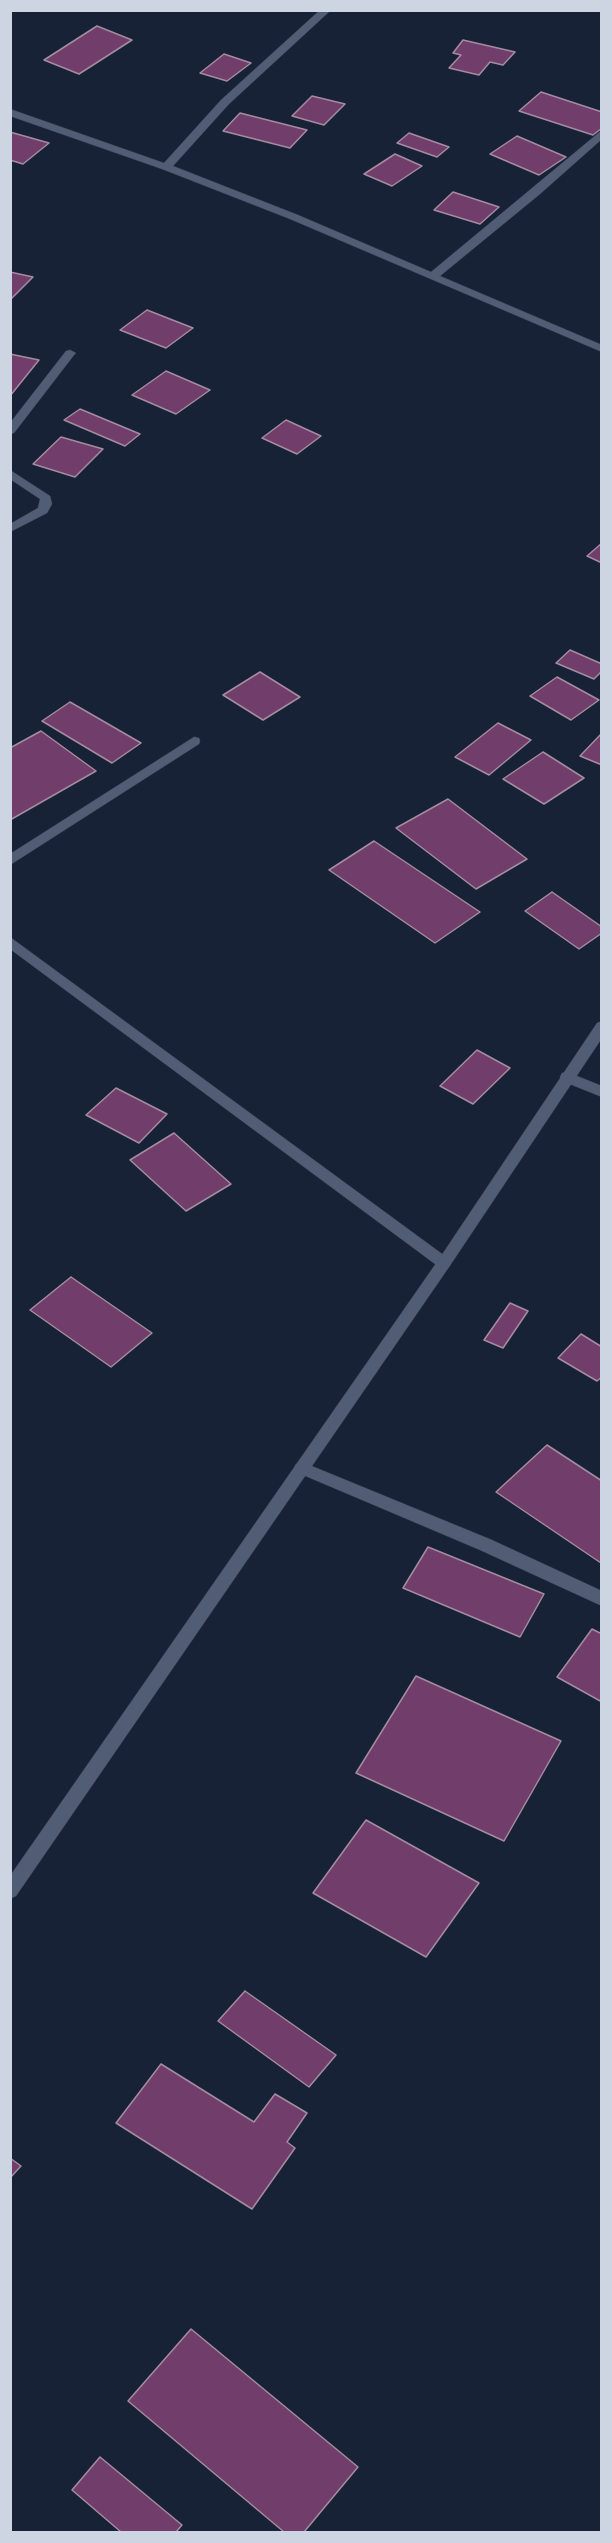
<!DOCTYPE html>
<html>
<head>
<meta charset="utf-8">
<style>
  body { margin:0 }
  #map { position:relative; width:612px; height:2543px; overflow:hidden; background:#182236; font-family:"Golos Text",sans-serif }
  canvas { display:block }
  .frame { position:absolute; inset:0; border:12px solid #cdd4e2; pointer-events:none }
</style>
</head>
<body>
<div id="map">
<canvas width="612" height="2543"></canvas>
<div class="frame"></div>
</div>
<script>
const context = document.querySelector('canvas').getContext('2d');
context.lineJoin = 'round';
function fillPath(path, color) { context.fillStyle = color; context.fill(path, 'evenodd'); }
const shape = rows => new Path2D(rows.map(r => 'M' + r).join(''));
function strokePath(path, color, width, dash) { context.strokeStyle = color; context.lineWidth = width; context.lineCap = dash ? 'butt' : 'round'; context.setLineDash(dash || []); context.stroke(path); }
const building = shape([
  [97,26,132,40,79,74,44,60,97,26],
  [463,40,515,52,503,65,490,62,479,75,449,68,461,55,453,53,463,40],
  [224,54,251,63,227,81,200,73,224,54],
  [541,92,602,112,602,128,593,135,519,111,541,92],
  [312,96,345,104,324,125,292,116,312,96],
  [240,113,307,130,290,148,223,131,240,113],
  [10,132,49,143,23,164,10,160,10,132],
  [409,133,449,147,437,157,397,143,409,133],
  [517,136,566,157,539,175,490,154,517,136],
  [395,154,422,166,392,186,364,174,395,154],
  [453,192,499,207,480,224,434,210,453,192],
  [10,272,33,277,10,300,10,272],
  [147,310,193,328,166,348,120,330,147,310],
  [10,354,39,360,10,396,10,354],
  [166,371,210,390,176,414,132,395,166,371],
  [80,409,140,434,125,446,64,420,80,409],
  [286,420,321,436,297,454,262,438,286,420],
  [61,437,103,449,75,477,33,464,61,437],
  [602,543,602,563,587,556,602,543],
  [570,650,602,664,602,671,594,679,556,663,570,650],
  [260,672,300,697,263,720,223,695,260,672],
  [557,677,599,700,571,720,530,696,557,677],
  [70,702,141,743,112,763,42,721,70,702],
  [498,723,531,740,489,775,455,757,498,723],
  [41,731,96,771,10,820,10,748,41,731],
  [602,733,602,765,580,756,602,733],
  [543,752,584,778,544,804,503,779,543,752],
  [448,799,527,859,476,889,396,828,448,799],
  [374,841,480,912,435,943,329,870,374,841],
  [552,892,602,927,602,933,579,949,525,911,552,892],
  [477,1050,510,1068,473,1104,440,1086,477,1050],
  [116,1088,167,1114,139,1143,86,1115,116,1088],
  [174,1133,231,1184,186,1211,130,1160,174,1133],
  [71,1277,152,1333,111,1367,30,1310,71,1277],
  [510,1303,528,1311,503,1348,484,1340,510,1303],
  [581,1334,602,1347,602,1377,597,1381,558,1358,581,1334],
  [547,1445,602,1481,601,1563,496,1492,547,1445],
  [428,1547,544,1594,520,1637,403,1588,428,1547],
  [592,1629,602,1634,602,1702,557,1677,592,1629],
  [416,1676,561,1741,504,1841,356,1773,416,1676],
  [366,1820,479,1883,426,1957,313,1893,366,1820],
  [245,1991,336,2055,309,2087,218,2021,245,1991],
  [161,2064,254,2122,275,2094,307,2113,287,2142,295,2148,252,2209,116,2123,161,2064],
  [10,2158,21,2166,10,2178,10,2158],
  [191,2329,358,2467,304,2532,284,2532,128,2401,191,2329],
  [100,2457,182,2525,176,2532,121,2532,72,2490,100,2457]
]);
fillPath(building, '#713d6b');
strokePath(building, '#a48ca0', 1.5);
const street = shape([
  [320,10,331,10,229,104,173,166,298,215,431,272,602,130,602,139,540,194,440,276,602,345,602,352,290,219,162,169,10,116,10,109,164,163,221,100,320,10],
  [70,350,76,353,74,355,14,433,10,434,10,423,66,351,70,350],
  [10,470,50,496,52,504,47,513,10,532,10,524,38,508,40,499,10,479,10,470],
  [194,737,199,738,200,741,199,744,10,865,10,854,194,737],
  [10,937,449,1259,451,1263,449,1267,439,1267,10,949,10,937],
  [567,1072,602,1086,602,1097,562,1081,560,1077,562,1073,567,1072],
  [302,1462,492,1540,602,1591,602,1606,480,1550,296,1472,294,1468,296,1464,302,1462]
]);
const secondary = shape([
  [602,1021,602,1038,449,1267,16,1896,10,1899,10,1876,439,1259,597,1023,602,1021]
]);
strokePath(street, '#343b4c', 1);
strokePath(secondary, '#343b4c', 1);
fillPath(street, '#505d74');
fillPath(secondary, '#505d74');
</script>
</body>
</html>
